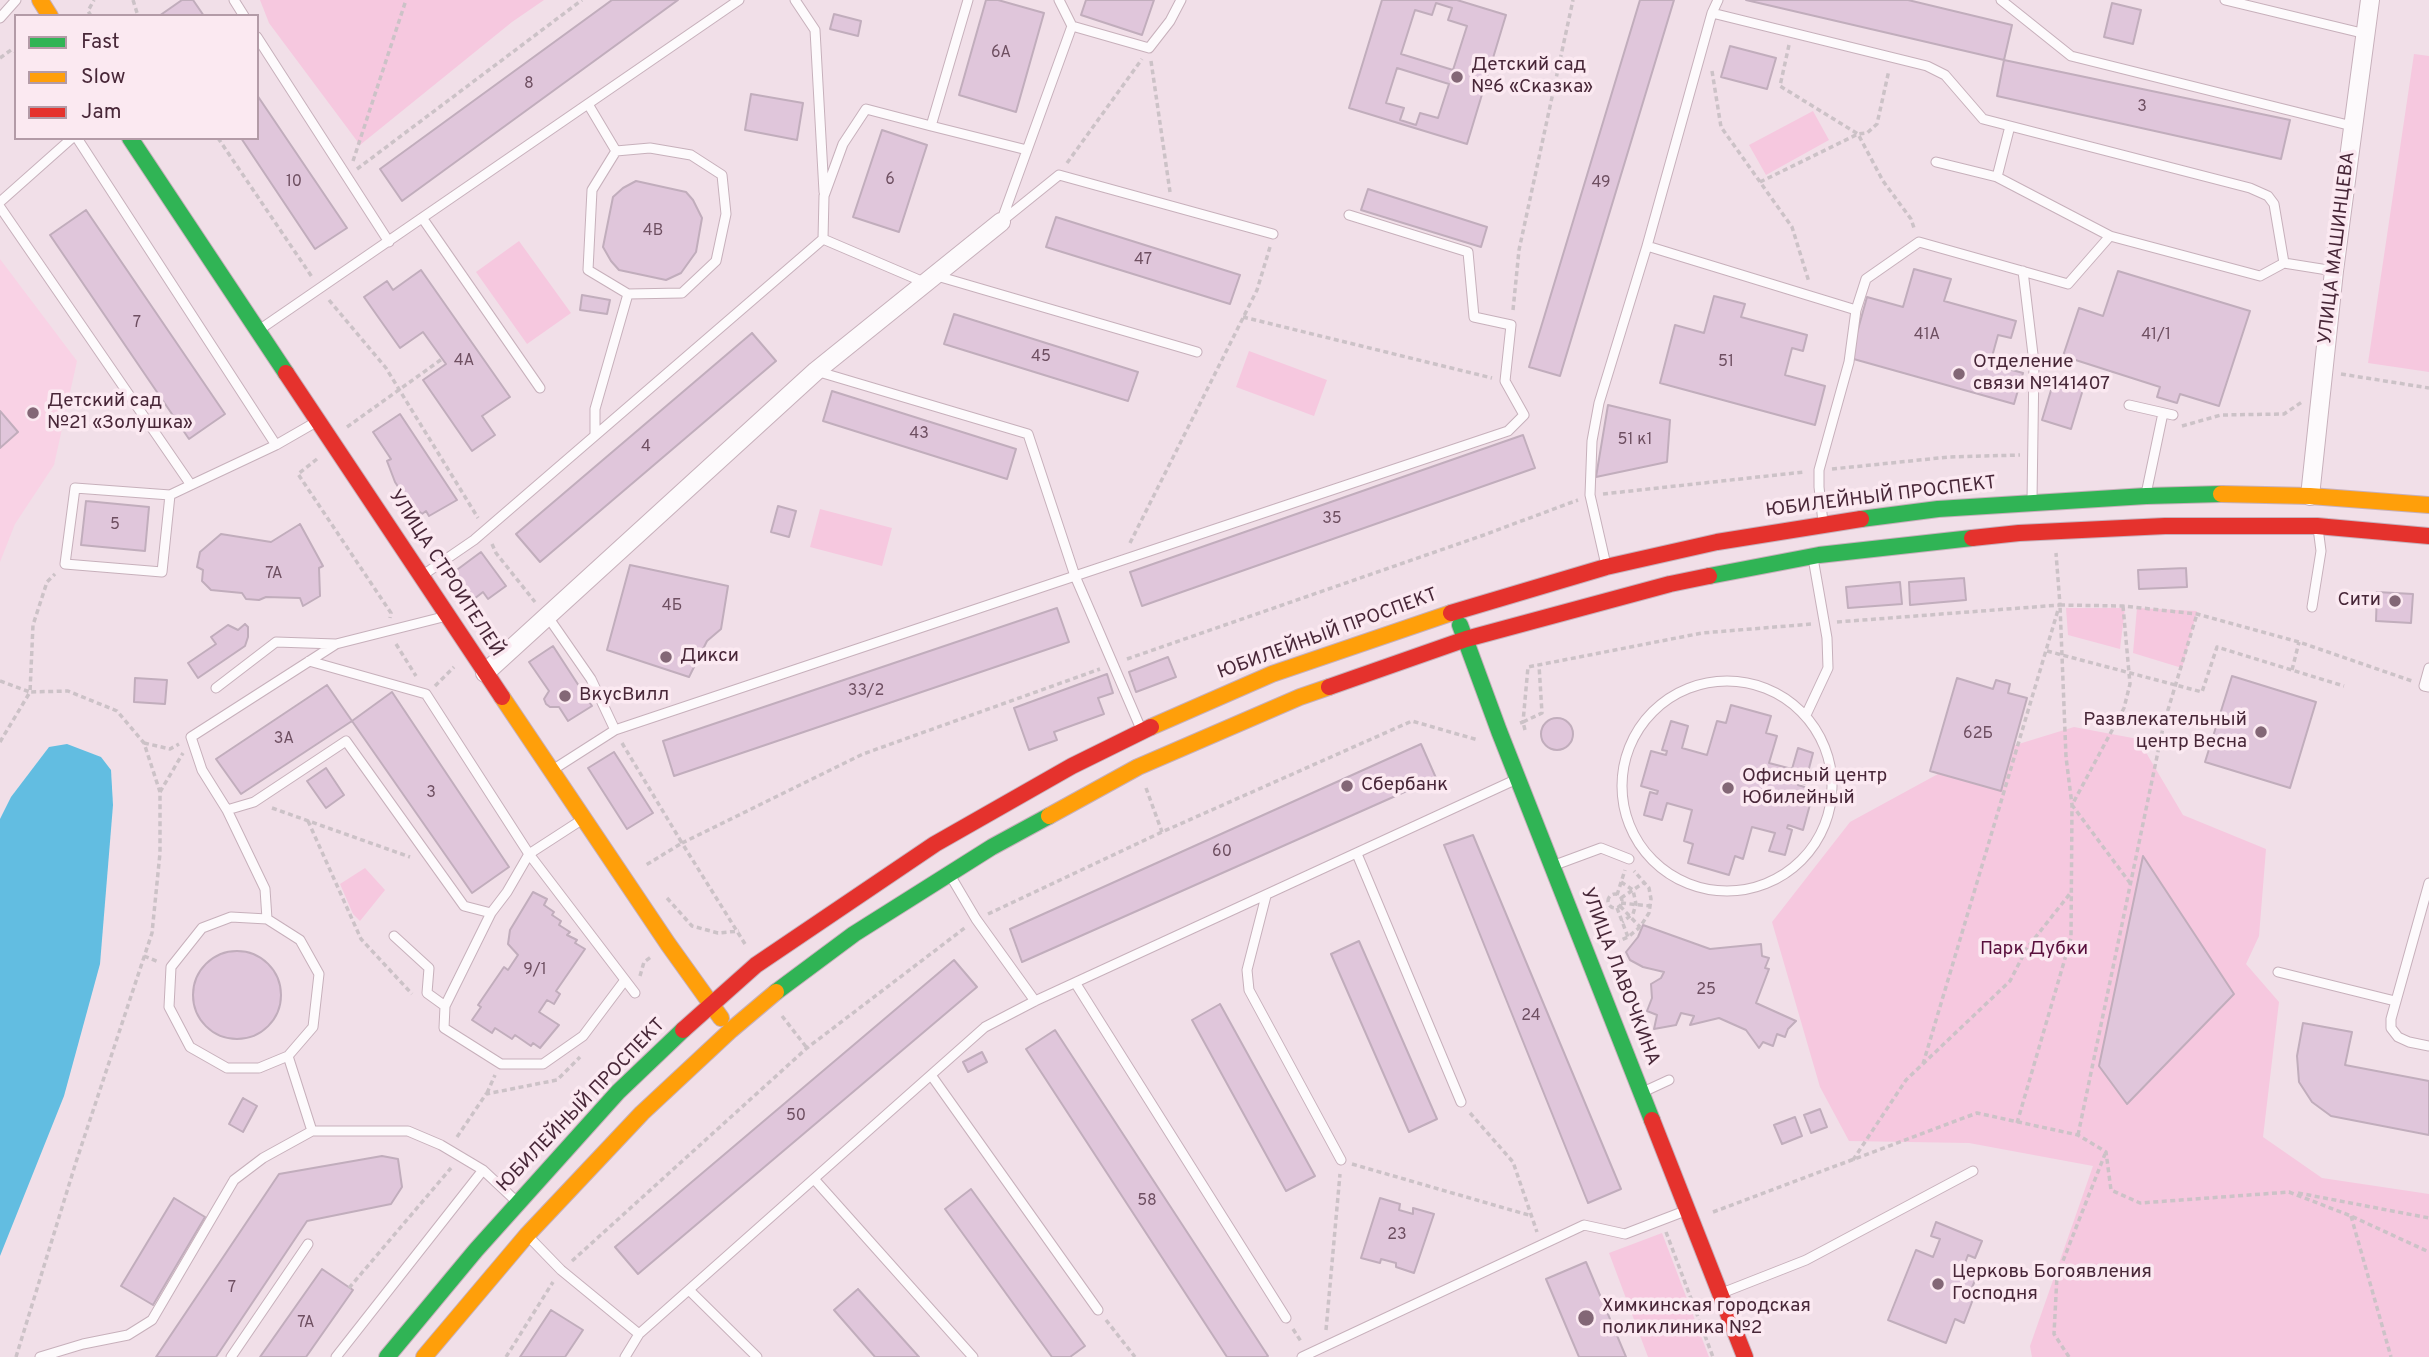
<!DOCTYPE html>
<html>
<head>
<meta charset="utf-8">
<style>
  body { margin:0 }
  #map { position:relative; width:2429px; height:1357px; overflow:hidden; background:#f1dfe8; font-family:Overpass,sans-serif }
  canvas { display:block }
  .legend { position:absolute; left:14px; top:14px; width:245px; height:126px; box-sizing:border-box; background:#fbe9f1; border:2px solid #b39ba7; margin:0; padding:9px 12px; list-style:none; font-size:21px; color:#482738 }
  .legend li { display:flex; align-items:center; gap:14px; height:35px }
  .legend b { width:35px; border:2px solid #b39ba7 }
</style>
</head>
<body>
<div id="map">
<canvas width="2429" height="1357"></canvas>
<ul class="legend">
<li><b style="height:9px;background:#30b455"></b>Fast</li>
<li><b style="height:9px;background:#ff9f0a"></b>Slow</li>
<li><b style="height:9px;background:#e5322d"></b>Jam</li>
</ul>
</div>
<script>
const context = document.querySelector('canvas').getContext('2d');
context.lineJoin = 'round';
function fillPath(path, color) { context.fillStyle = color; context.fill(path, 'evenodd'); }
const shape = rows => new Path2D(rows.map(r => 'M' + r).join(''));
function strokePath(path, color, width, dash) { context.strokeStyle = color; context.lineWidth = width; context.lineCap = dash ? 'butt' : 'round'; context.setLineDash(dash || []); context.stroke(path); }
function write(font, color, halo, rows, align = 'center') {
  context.font = font + ' Overpass,sans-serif'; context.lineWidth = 7; context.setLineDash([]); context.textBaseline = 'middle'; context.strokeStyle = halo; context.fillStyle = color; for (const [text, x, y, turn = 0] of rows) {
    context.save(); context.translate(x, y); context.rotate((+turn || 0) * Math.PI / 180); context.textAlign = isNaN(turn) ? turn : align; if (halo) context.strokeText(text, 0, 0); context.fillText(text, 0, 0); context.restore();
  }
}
fillPath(shape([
  [0,259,77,361,54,465,15,524,0,562]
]), '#f9d2e5');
fillPath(shape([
  [260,0,544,0,512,22,360,145,269,23],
  [2414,54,2429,56,2429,372,2368,363],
  [1813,111,1829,140,1766,175,1749,145],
  [519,241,571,313,527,344,476,272],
  [1249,351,1327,380,1314,416,1236,387],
  [820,509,892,528,882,566,810,547],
  [2066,608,2125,608,2120,649,2068,635],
  [2137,608,2197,611,2182,668,2133,653],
  [2074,727,2138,739,2183,815,2266,849,2259,936,2246,964,2279,1002,2263,1137,2322,1178,2429,1194,2429,1357,2032,1357,2030,1346,2093,1166,1969,1143,1849,1141,1820,1087,1772,922,1850,822,1960,762],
  [365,868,385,890,360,921,353,914,340,884],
  [1662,1233,1709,1357,1648,1357,1609,1253]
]), '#f6c8df');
fillPath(shape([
  [67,744,101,757,111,770,113,805,100,964,64,1096,0,1256,0,819,11,797,49,747]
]), '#62bde1');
const building = shape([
  [182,0,193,0,204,16,159,16,182,0],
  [612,0,678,0,402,201,380,169,612,0],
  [986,0,998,0,1044,13,1016,112,959,95,986,0],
  [1086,0,1154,0,1142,35,1081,15,1086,0],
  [1382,0,1457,0,1506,15,1467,144,1349,108,1382,0],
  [1436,3,1452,8,1448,20,1467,26,1453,70,1401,54,1415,10,1432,15,1436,3],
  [1397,68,1449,84,1438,118,1420,113,1416,125,1400,120,1404,108,1386,103,1397,68],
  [1640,0,1674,0,1560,376,1529,367,1640,0],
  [1746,0,1908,0,2012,25,2004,60,1746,0],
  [2112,3,2141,10,2133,44,2104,37,2112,3],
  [834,14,861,21,858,36,830,29,834,14],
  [1730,46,1776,58,1767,89,1721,77,1730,46],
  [2004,60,2290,120,2281,159,1997,96,2004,60],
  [751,94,803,103,797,140,745,130,751,94],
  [257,95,347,228,315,249,241,138,257,138,257,95],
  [882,130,927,145,899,232,853,217,882,130],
  [636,181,686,192,693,200,702,218,696,252,681,273,666,280,619,270,611,261,603,247,613,197,623,188,636,181],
  [1368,189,1487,227,1481,247,1361,210,1368,189],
  [86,210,225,414,189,439,50,235,86,210],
  [1056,217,1240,275,1230,304,1046,247,1056,217],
  [1914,269,1951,279,1944,301,2016,321,2011,338,1998,335,1990,364,2023,373,2014,404,1850,358,1867,297,1903,307,1914,269],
  [421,270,510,397,482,416,495,435,472,451,423,380,446,364,423,332,400,348,364,297,387,281,393,290,421,270],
  [2118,271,2250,311,2219,406,2180,394,2177,403,2157,397,2160,387,2063,356,2079,308,2103,316,2118,271],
  [582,295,610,300,607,314,580,310,582,295],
  [1714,296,1745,304,1741,317,1807,335,1803,351,1792,348,1785,375,1825,386,1815,425,1660,383,1675,325,1704,333,1714,296],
  [954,314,1138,372,1128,401,944,344,954,314],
  [752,333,776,361,540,562,516,534,752,333],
  [2055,377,2084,386,2071,429,2042,420,2055,377],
  [832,391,1016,449,1007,479,823,421,832,391],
  [1608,405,1670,420,1667,462,1596,477,1608,405],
  [0,411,18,432,0,448,0,411],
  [400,414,457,500,429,516,426,511,422,514,406,499,395,482,387,461,391,459,373,432,400,414],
  [1523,435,1535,468,1142,606,1130,572,1523,435],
  [86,501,149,507,145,551,81,545,86,501],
  [778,506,796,511,789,537,771,532,778,506],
  [300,524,323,566,319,568,320,596,303,606,300,598,266,597,259,600,246,599,242,593,211,590,202,581,203,570,197,567,200,552,221,534,271,542,300,524],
  [481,552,506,586,488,599,483,592,474,599,454,572,481,552],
  [630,565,728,586,721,629,707,641,689,677,607,650,630,565],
  [2186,568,2187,587,2139,589,2138,570,2186,568],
  [1964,578,1966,600,1910,605,1909,582,1964,578],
  [1900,582,1902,604,1848,608,1846,587,1900,582],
  [2377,592,2413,594,2411,623,2376,621,2377,592],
  [1057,608,1069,642,674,776,663,741,1057,608],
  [245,624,248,627,248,637,245,646,198,678,188,663,216,644,211,637,228,625,238,630,245,624],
  [553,646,592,706,568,721,559,707,550,707,546,704,544,699,549,691,529,662,553,646],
  [1168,657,1176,677,1136,692,1129,672,1168,657],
  [1107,674,1113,693,1098,698,1104,714,1054,732,1057,740,1029,750,1014,708,1107,674],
  [2232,676,2316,702,2290,788,2205,762,2232,676],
  [135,678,167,680,165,704,134,702,135,678],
  [1957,678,1993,689,1996,680,2010,684,2008,693,2027,698,2001,791,1930,771,1957,678],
  [327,685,352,721,241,794,216,759,327,685],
  [392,692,509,867,472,893,352,721,392,692],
  [1731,705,1771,716,1766,733,1777,736,1769,763,1792,769,1798,748,1813,753,1805,784,1799,782,1798,785,1814,790,1803,830,1788,825,1787,828,1792,830,1785,855,1769,851,1775,833,1752,827,1743,859,1735,856,1729,875,1688,863,1693,844,1684,841,1692,810,1667,803,1662,820,1644,815,1650,792,1657,794,1658,791,1641,786,1651,751,1666,755,1667,751,1662,750,1671,721,1688,726,1682,748,1707,755,1717,721,1726,723,1731,705],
  '1541 734a16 16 0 1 1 32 0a16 16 0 1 1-32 0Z',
  [1421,744,1436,778,1022,962,1010,929,1421,744],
  [614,752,653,813,627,829,588,768,614,752],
  [326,768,344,795,326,808,307,781,326,768],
  [1473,835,1621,1189,1588,1203,1444,845,1473,835],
  [2143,856,2234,994,2127,1104,2099,1066,2143,856],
  [533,892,547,899,544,905,554,912,552,915,561,921,559,925,570,932,567,935,577,940,575,943,585,949,556,991,560,994,554,1004,547,1000,539,1012,559,1025,540,1048,533,1043,531,1046,515,1035,512,1039,495,1028,492,1033,472,1020,481,1007,478,1005,504,967,508,970,518,955,508,944,510,930,533,892],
  [1643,925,1710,949,1761,944,1762,956,1769,958,1765,968,1769,969,1756,1003,1796,1021,1788,1029,1785,1037,1777,1034,1773,1046,1763,1042,1759,1048,1746,1030,1719,1018,1690,1025,1694,1016,1681,1013,1676,1025,1654,1029,1657,1015,1647,1011,1652,998,1651,984,1661,978,1664,972,1643,967,1630,960,1626,952,1638,937,1643,925],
  [1359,941,1437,1119,1409,1132,1331,954,1359,941],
  '193 995a44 44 0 1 1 88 0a44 44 0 1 1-88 0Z',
  [954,960,977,987,638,1274,615,1247,954,960],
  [1220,1004,1315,1176,1286,1191,1192,1020,1220,1004],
  [2303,1023,2352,1032,2345,1065,2429,1081,2429,1135,2331,1116,2312,1102,2299,1082,2297,1056,2303,1023],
  [1055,1030,1268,1356,1266,1357,1227,1357,1026,1049,1055,1030],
  [982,1052,987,1062,968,1072,963,1062,982,1052],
  [243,1098,257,1106,243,1132,229,1124,243,1098],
  [1820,1109,1827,1127,1811,1133,1804,1115,1820,1109],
  [1795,1117,1802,1136,1782,1144,1774,1125,1795,1117],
  [382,1156,398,1159,402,1187,391,1204,307,1221,216,1357,156,1357,279,1174,382,1156],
  [971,1189,1085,1346,1070,1357,1052,1357,945,1209,971,1189],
  [174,1198,205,1217,153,1305,121,1286,174,1198],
  [1380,1198,1400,1204,1399,1210,1413,1214,1413,1208,1434,1214,1414,1273,1396,1267,1396,1263,1381,1259,1380,1263,1361,1258,1380,1198],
  [1936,1222,1982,1241,1975,1258,1968,1255,1962,1271,1977,1276,1970,1292,1975,1294,1964,1323,1955,1319,1946,1343,1888,1320,1916,1250,1933,1257,1940,1239,1931,1236,1936,1222],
  [1586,1262,1626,1357,1579,1357,1546,1279,1586,1262],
  [322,1269,353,1290,306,1357,260,1357,322,1269],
  [858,1289,919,1357,875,1357,834,1310,858,1289],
  [551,1310,583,1330,565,1357,520,1357,551,1310]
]);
fillPath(building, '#e0c6db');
strokePath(building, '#c1adbc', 2);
const lane = shape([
  [234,0,244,16],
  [795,0,815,30,824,192],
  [1059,0,1072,26],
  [2001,0,2071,56,2352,126],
  [2225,0,2366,34],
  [1712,13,1927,66,1945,75,1983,119,2250,188,2268,196,2274,204,2284,263],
  [0,18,16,0],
  [257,37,389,242],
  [588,104,616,151,592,190,588,270,628,294,595,409,595,434],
  [931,126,1027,150],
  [77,138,276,445],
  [616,151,650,148,691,155,722,175,726,214,716,261,682,293,628,294],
  [1936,162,1997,177,2010,126],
  [1997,177,2110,236],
  [0,202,72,138],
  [0,207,191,485,170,495,75,488,65,564,162,572,170,495],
  [423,219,540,388],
  [1002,221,1059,175,1273,234],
  [1001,222,1072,26,1149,48,1170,21,1181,0],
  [823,239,926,283],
  [1647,246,1712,13,1718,0],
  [2023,271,2034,363,2032,500],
  [937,276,1197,352],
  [259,330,739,0],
  [816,371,1028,434,1075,576,1141,729],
  [2129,405,2173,415],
  [191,485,276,445,316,422],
  [2146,494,2163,413],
  [1823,522,1819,487,1819,470,1849,362,1856,310],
  [1606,565,1590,495,1592,441,1599,403,1647,246,1856,310,1866,279,1919,242,2068,284,2110,236,2260,276,2284,263,2334,271],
  [423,575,474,540,823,239,824,196,843,144,866,109,931,126,968,0],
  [2312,607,2321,551,2318,528],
  [548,617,591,679,615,730],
  [336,644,191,737,202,770,227,810,254,802,346,741,464,906,491,913,507,892,529,854,583,819],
  [309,661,426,694,529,854,635,993],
  [2429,668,2424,686,2429,687],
  '1622 786a105 105 0 1 1 210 0a105 105 0 1 1-210 0Z',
  [216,688,276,642,336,644,443,617],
  [1806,715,1828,668,1827,638,1813,558],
  [554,769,615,730,1508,431,1524,415,1505,381,1511,325,1474,317,1468,252,1349,215],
  [227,810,265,889,267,919,300,940,319,974,313,1027,288,1056,312,1131,408,1131,441,1145,483,1170,516,1201],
  [1357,854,1461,1102],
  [1555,865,1601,848,1629,859],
  [950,875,976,919,1035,1001],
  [2429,883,2391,1019,2391,1028,2398,1037,2409,1042,2429,1046],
  [1266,896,1247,970,1249,990,1341,1160],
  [267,919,231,917,202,928,171,967,169,1007,190,1047,227,1068,259,1068,288,1056],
  [394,936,429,968,427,993,445,1006,491,913],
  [2278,972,2395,1001],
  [1076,984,1286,1318],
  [445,1006,444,1028,501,1064,543,1064,583,1036,625,980],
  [931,1075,1098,1310],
  [1643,1092,1669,1080],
  [814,1179,973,1357],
  [528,1236,561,1270,639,1334],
  [689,1290,757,1357],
  [1722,1293,1806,1260,1973,1171],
  [40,1357,83,1344,128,1335,152,1320,234,1180,263,1158,312,1131],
  [231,1357,308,1244],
  [336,1357,483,1170],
  [625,1357,639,1334,985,1027,1035,1001,1517,779],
  [1302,1357,1584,1225,1625,1234,1685,1211]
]);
const street = shape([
  [2310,496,2334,271,2370,0],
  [485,673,816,371,1001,222]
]);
const fast = shape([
  [130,138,286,373],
  [1861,519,1938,509,2146,496,2221,494],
  [1709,576,1819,555,1972,538],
  [1460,625,1499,731,1652,1120],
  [776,992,854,934,992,847,1049,816],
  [387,1357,476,1250,618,1092,683,1030]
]);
const slow = shape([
  [40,0,50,16],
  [2221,494,2310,496,2429,505],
  [502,697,668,944,721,1018],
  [1151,727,1272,674,1451,613],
  [1049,816,1138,767,1300,697,1329,687],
  [424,1357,527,1235,642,1113,731,1030,776,992]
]);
const jam = shape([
  [286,373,502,697],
  [1972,538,2019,533,2165,526,2317,526,2429,536],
  [1451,613,1606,567,1717,542,1861,519],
  [1329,687,1466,639,1670,584,1709,576],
  [683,1030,756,965,935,844,1072,766,1151,727],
  [1652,1120,1745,1357]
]);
strokePath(lane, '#c7b0bb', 11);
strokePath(street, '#c7b0bb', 20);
strokePath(fast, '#c7b0bb', 18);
strokePath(slow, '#c7b0bb', 18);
strokePath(jam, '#c7b0bb', 18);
strokePath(shape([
  [133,0,138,16],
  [91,16,88,11,94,0],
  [1789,45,1780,86,1858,134,1883,181,1911,219,1914,228],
  [0,58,11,50,16,52],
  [1151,61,1170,192],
  [1712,71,1721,127,1792,227,1809,282],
  [218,138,312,277],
  [353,161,406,0],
  [1067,163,1142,59],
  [357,169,582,0],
  [1760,182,1858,134,1867,133,1877,124,1889,70],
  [329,300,386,368,478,518],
  [1513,310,1519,250,1573,0],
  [1243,317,1492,378],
  [2341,374,2429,388],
  [2182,426,2221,415,2284,414,2302,402],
  [347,427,442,359],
  [317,459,298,474,391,613,390,618],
  [1832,469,1949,457,2020,455],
  [1603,494,1804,472],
  [1130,543,1257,290,1270,247],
  [492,544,496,553,535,602],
  [2060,605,2123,606,2197,614,2299,642,2412,681],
  [2123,606,2130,684,2124,708,2072,805,2130,883],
  [1837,622,2060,605,2056,553],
  [396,644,416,676],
  [2047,651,2202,692,2217,647,2344,686],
  [1127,659,1481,536,1578,500],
  [2292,670,2299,642],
  [0,681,30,692,33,625,47,582,55,574],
  [435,686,454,667],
  [1520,723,1523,722,1528,667,1702,633,1812,624],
  [1525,730,1523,722,1542,713,1539,665],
  [0,742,30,692,68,691,117,711,144,743,160,792,160,853,152,933,76,1162,16,1357],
  [144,743,170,749,179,744],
  [622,743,682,843,646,865],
  [1146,788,1162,832],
  [160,792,183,753],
  [272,808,410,857],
  [308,821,361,939,412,994],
  [1621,882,1633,890,1636,904,1633,914,1622,922],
  '1608 901a7 7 0 1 1 14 0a7 7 0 1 1-14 0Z',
  [1617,895,1625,870],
  [667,898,692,926,718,933,739,931],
  [1621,898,1645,882],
  [1621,903,1650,906],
  [1620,906,1640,927],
  [1617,908,1628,937],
  [988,914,1162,832,1412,721,1478,740],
  [745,944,682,843,863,754,1100,669],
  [1607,946,1628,937,1640,927,1649,913,1651,899,1649,888,1634,871],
  [144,956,159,962],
  [640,976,644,962,651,957],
  [782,1016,807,1048],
  [1923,1064,2058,610],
  [487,1093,495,1075],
  [1470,1113,1513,1162,1537,1232],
  [2017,1123,2071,938,2072,805,2066,757,2060,605],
  [2078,1135,2164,723,2197,614],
  [457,1137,486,1094,557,1080,580,1057],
  [1853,1160,1906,1080,2010,981,2027,948,2072,891],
  [1352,1164,1532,1216],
  [2298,1193,2429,1218],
  [1713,1212,1977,1113,2078,1135,2106,1152,2111,1190,2140,1203,2289,1192,2351,1216,2429,1252],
  [2351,1216,2391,1357],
  [1666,1232,1713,1357],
  [572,1261,807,1048,966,927],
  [349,1288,451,1168],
  [1106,1320,1135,1357],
  [1293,1329,1302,1343],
  [1326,1330,1340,1174],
  [506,1357,553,1282],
  [2069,1357,2054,1334,2057,1276,2105,1154]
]), '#ccc2c7', 3.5, [5, 3.5]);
strokePath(lane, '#fdfafc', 9);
strokePath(street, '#fdfafc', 18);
strokePath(fast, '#30b455', 16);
strokePath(slow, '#ff9f0a', 16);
strokePath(jam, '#e5322d', 16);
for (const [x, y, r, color] of [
  [1457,77,7,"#836776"],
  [1959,374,7,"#836776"],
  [33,413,7,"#836776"],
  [2395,601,7,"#836776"],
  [666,657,7,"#836776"],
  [565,696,7,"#836776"],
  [2261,732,7,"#836776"],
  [1347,786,7,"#836776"],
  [1728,788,7,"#836776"],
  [1938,1284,7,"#836776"],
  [1586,1318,9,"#836776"]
]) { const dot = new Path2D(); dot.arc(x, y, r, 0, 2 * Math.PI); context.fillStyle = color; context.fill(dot); strokePath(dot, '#fbe9f1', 2.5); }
write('16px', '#6e4f61', null, [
  ["6А",1001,54],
  ["8",529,85],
  ["3",2142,108],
  ["6",890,181],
  ["10",294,183],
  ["49",1601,184],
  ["4В",653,232],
  ["47",1143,261],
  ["7",137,324],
  ["41А",1927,336],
  ["41/1",2156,336],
  ["45",1041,358],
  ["4А",464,362],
  ["51",1726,363],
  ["43",919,435],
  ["51 к1",1635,441],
  ["4",646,448],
  ["35",1332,520],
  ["5",115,526],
  ["7А",274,575],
  ["4Б",672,607],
  ["33/2",866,692],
  ["62Б",1978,735],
  ["3А",284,740],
  ["3",431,794],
  ["60",1222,853],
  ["9/1",535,971],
  ["25",1706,991],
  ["24",1531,1017],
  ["50",796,1117],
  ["58",1147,1202],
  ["23",1397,1236],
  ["7",232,1289],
  ["7А",306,1324]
]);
write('19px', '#482738', '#fbe9f1', [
  ["Детский сад",1471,66],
  ["№6 «Сказка»",1471,88],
  ["Отделение",1973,363],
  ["связи №141407",1973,385],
  ["Детский сад",47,402],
  ["№21 «Золушка»",47,424],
  ["Сити",2381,601,"right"],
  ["Дикси",680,657],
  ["ВкусВилл",579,696],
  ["Развлекательный",2247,721,"right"],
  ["центр Весна",2247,743,"right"],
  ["Офисный центр",1742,777],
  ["Юбилейный",1742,799],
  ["Сбербанк",1361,786],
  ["Церковь Богоявления",1952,1273],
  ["Господня",1952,1295],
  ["Химкинская городская",1602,1307],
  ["поликлиника №2",1602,1329]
], 'left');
write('19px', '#482738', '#fbe9f1', [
  ["УЛИЦА МАШИНЦЕВА",2338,248,-83],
  ["ЮБИЛЕЙНЫЙ ПРОСПЕКТ",1881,498,-7],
  ["УЛИЦА СТРОИТЕЛЕЙ",445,574,57],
  ["ЮБИЛЕЙНЫЙ ПРОСПЕКТ",1328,635,-20],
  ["УЛИЦА ЛАВОЧКИНА",1619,977,69],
  ["ЮБИЛЕЙНЫЙ ПРОСПЕКТ",582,1106,-46]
]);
write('19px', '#59103d', '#fbe9f1', [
  ["Парк Дубки",2034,950]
]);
</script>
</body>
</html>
